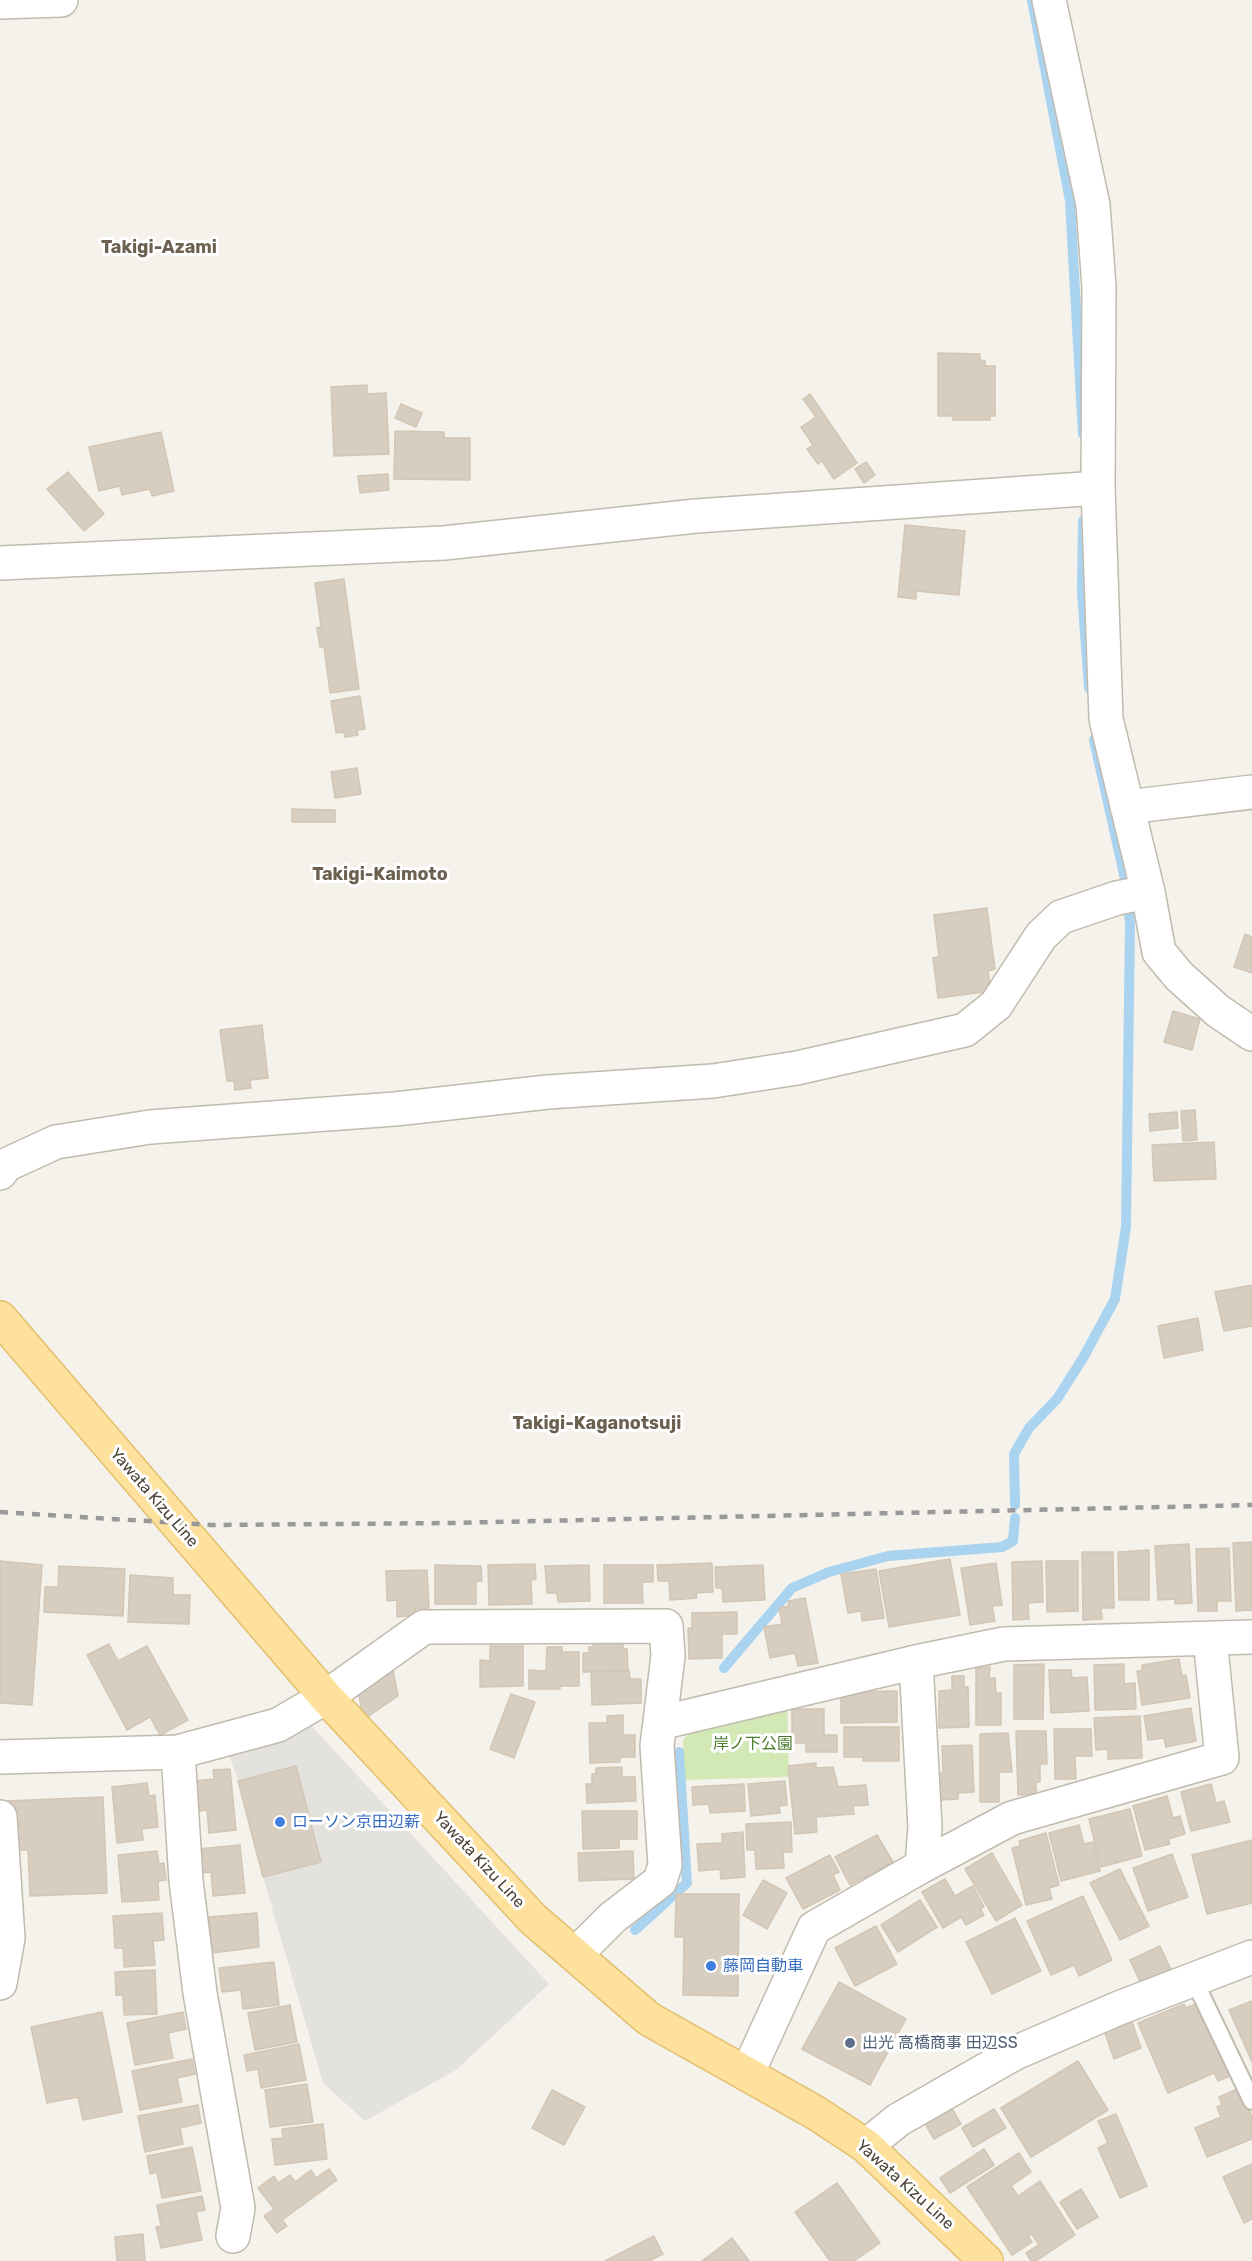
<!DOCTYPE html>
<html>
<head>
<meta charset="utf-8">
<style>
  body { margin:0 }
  canvas { display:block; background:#f5f2eb }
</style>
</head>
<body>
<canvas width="1252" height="2261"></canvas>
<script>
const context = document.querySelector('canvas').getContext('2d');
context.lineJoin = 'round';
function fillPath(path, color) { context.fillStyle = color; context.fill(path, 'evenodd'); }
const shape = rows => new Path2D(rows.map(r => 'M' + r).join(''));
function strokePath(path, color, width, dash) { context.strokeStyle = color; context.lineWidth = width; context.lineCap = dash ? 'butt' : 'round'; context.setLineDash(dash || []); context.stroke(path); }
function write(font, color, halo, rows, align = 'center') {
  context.font = font + ' Rubik,"Noto Sans JP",sans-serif'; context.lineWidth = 6; context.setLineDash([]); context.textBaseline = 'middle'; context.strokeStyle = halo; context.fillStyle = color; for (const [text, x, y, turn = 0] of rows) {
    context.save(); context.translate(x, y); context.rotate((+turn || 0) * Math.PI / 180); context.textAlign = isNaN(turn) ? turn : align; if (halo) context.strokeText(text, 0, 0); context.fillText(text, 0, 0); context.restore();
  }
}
fillPath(shape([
  [787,1702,789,1777,684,1780,683,1739,706,1721]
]), '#d2e8b5');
fillPath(shape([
  [310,1724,549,1984,456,2070,365,2121,323,2083,263,1877,321,1862,238,1781,229,1755,291,1734]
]), '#e4e2df');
strokePath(shape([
  [1032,0,1070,201,1083,434],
  [1083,521,1082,592,1089,688],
  [1015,1505,1014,1454,1029,1428,1057,1399,1083,1358,1115,1299,1126,1227,1130,923,1125,879,1094,740],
  [724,1668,792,1588,829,1572,888,1556,1002,1547,1013,1541,1015,1518],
  [635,1930,687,1883,679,1752]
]), '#aad3f0', 10);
const building = shape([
  [938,353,980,354,980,360,985,361,985,366,995,366,995,416,990,416,990,420,953,420,953,416,938,416,938,353],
  [367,385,367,394,386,393,389,454,334,456,331,387,367,385],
  [810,394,857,463,834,479,822,461,818,464,807,449,813,445,801,427,816,417,803,399,810,394],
  [401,404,422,413,416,427,395,418,401,404],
  [395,431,444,432,444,438,470,438,470,480,394,479,395,431],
  [161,432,174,491,152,496,150,489,122,495,120,486,99,491,89,447,161,432],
  [866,462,875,475,864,483,855,469,866,462],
  [68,472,104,514,84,531,47,489,68,472],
  [388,474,389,490,360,493,358,476,388,474],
  [905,525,965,531,959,595,916,591,916,599,898,597,905,525],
  [344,579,359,689,330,693,324,647,320,647,317,628,321,627,315,583,344,579],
  [360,696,365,729,357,730,358,735,345,737,344,732,336,733,331,701,360,696],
  [357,768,361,794,335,798,331,772,357,768],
  [292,809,335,810,335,822,292,822,292,809],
  [987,908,995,969,988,971,991,991,938,998,933,958,939,957,934,915,987,908],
  [1245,934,1252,937,1252,973,1234,967,1245,934],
  [1173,1011,1200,1019,1192,1050,1164,1042,1173,1011],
  [262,1025,268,1078,250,1080,251,1088,235,1090,234,1081,227,1081,220,1030,262,1025],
  [1195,1110,1197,1140,1183,1141,1181,1111,1195,1110],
  [1177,1112,1178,1128,1150,1131,1149,1114,1177,1112],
  [1214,1142,1216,1179,1154,1181,1152,1145,1214,1142],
  [1252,1285,1252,1326,1224,1331,1215,1292,1252,1285],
  [1198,1318,1203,1350,1164,1358,1158,1326,1198,1318],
  [1252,1542,1252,1610,1236,1611,1233,1543,1252,1542],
  [1189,1544,1192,1603,1175,1604,1175,1599,1158,1600,1155,1546,1189,1544],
  [1229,1548,1231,1601,1217,1601,1217,1611,1198,1611,1196,1549,1229,1548],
  [1149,1550,1149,1600,1119,1600,1118,1552,1149,1550],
  [1082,1552,1113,1552,1114,1608,1101,1608,1102,1619,1083,1620,1082,1552],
  [950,1559,960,1615,889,1627,879,1571,950,1559],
  [0,1561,42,1565,32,1705,0,1703,0,1561],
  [1042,1561,1043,1602,1028,1603,1029,1619,1013,1620,1012,1562,1042,1561],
  [1046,1561,1078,1561,1078,1611,1047,1612,1046,1561],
  [712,1563,713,1592,696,1593,697,1598,670,1600,669,1581,658,1581,657,1565,712,1563],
  [996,1563,1002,1605,992,1606,995,1621,970,1625,961,1568,996,1563],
  [535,1564,536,1579,531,1580,532,1604,489,1605,488,1565,535,1564],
  [435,1565,481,1566,482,1581,476,1581,476,1604,435,1604,435,1565],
  [589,1565,590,1601,558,1602,557,1593,547,1593,545,1566,589,1565],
  [604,1565,653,1565,653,1582,642,1582,643,1603,604,1603,604,1565],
  [763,1565,765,1600,723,1602,722,1588,716,1588,715,1567,763,1565],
  [59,1566,125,1569,123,1616,44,1612,45,1587,58,1587,59,1566],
  [876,1569,884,1618,862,1621,861,1611,848,1613,841,1574,876,1569],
  [427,1570,429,1608,415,1609,416,1615,397,1617,397,1600,387,1601,386,1571,427,1570],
  [130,1575,173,1578,173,1595,190,1595,189,1624,128,1622,130,1575],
  [805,1598,818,1663,798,1666,795,1653,770,1658,764,1627,782,1624,779,1608,789,1606,788,1601,805,1598],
  [737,1612,737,1634,722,1634,722,1658,689,1659,688,1628,692,1628,692,1613,737,1612],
  [624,1640,623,1649,627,1649,628,1671,583,1672,583,1653,589,1653,589,1647,593,1647,593,1641,624,1640],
  [109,1644,118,1661,147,1646,188,1720,160,1735,150,1717,127,1730,87,1655,109,1644],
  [490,1646,523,1646,523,1686,480,1687,480,1660,490,1661,490,1646],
  [547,1647,562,1647,562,1652,579,1652,579,1686,560,1686,560,1689,529,1689,529,1670,546,1671,547,1647],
  [390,1655,398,1696,363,1720,357,1682,390,1655],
  [1179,1659,1182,1676,1186,1675,1190,1698,1142,1705,1137,1671,1142,1671,1142,1665,1179,1659],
  [1044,1664,1043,1719,1014,1719,1014,1665,1044,1664],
  [1124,1664,1124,1684,1135,1683,1136,1709,1095,1710,1094,1665,1124,1664],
  [990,1667,989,1678,995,1678,996,1693,1001,1693,1001,1725,976,1725,976,1668,990,1667],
  [629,1670,630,1679,641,1679,641,1703,592,1705,591,1671,629,1670],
  [1049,1670,1071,1670,1072,1678,1087,1677,1089,1711,1051,1713,1049,1670],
  [952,1676,964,1676,964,1687,968,1687,969,1727,939,1728,939,1691,952,1690,952,1676],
  [897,1691,897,1722,841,1723,841,1692,897,1691],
  [511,1694,535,1702,514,1758,490,1749,511,1694],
  [1191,1708,1196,1741,1166,1747,1164,1738,1148,1740,1144,1716,1191,1708],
  [792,1709,824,1709,824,1735,837,1735,837,1752,806,1752,806,1743,792,1743,792,1709],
  [623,1715,623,1735,635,1735,635,1757,620,1757,620,1762,590,1763,589,1723,607,1723,607,1716,623,1715],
  [1140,1716,1142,1758,1108,1759,1108,1749,1096,1750,1094,1718,1140,1716],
  [844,1727,899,1727,899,1761,863,1761,863,1757,844,1757,844,1727],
  [1054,1729,1091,1729,1092,1756,1075,1756,1076,1779,1055,1779,1054,1729],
  [1016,1731,1046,1731,1047,1764,1040,1764,1040,1782,1036,1782,1036,1794,1018,1795,1016,1731],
  [1008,1733,1012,1772,999,1772,999,1802,980,1802,980,1734,1008,1733],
  [972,1745,974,1792,958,1793,958,1799,940,1800,939,1773,943,1773,942,1746,972,1745],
  [816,1763,816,1768,833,1767,838,1787,866,1785,868,1805,853,1806,854,1814,816,1817,817,1832,795,1834,788,1766,816,1763],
  [296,1766,321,1862,263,1877,238,1781,296,1766],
  [622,1767,622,1777,635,1777,636,1801,587,1803,586,1784,592,1784,592,1774,596,1774,596,1768,622,1767],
  [230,1769,236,1830,209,1833,207,1810,198,1811,194,1781,214,1779,213,1770,230,1769],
  [785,1781,787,1805,779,1806,780,1813,751,1816,748,1784,785,1781],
  [147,1783,149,1796,155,1795,158,1827,142,1829,143,1840,117,1843,112,1787,147,1783],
  [744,1784,745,1811,710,1813,709,1804,693,1805,692,1787,744,1784],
  [1211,1784,1216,1803,1224,1801,1230,1822,1191,1831,1181,1792,1211,1784],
  [1167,1796,1173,1818,1180,1816,1185,1834,1168,1839,1170,1844,1145,1850,1133,1806,1167,1796],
  [103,1797,107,1893,30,1896,28,1850,8,1850,6,1801,103,1797],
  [1130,1809,1142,1856,1101,1867,1089,1819,1130,1809],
  [582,1811,637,1811,637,1839,619,1839,619,1848,583,1849,582,1811],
  [791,1822,792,1852,783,1852,784,1868,756,1869,755,1850,747,1850,746,1824,791,1822],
  [1079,1825,1084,1844,1093,1842,1100,1871,1061,1881,1049,1833,1079,1825],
  [743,1832,745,1877,721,1879,720,1869,699,1871,697,1844,722,1843,722,1834,743,1832],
  [1046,1833,1059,1885,1049,1888,1052,1899,1026,1905,1012,1848,1020,1846,1019,1841,1046,1833],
  [877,1835,893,1862,850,1885,835,1857,877,1835],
  [1252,1840,1252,1903,1207,1914,1192,1855,1252,1840],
  [240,1845,245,1893,213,1896,211,1872,200,1873,197,1849,240,1845],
  [157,1851,159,1864,164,1863,166,1880,158,1881,159,1900,122,1902,118,1855,157,1851],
  [633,1851,634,1879,579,1881,578,1853,633,1851],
  [992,1853,1022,1905,996,1921,965,1869,992,1853],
  [1172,1854,1188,1897,1148,1911,1133,1868,1172,1854],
  [830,1855,839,1872,833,1875,840,1890,803,1909,786,1878,830,1855],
  [1120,1869,1149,1926,1120,1940,1090,1883,1120,1869],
  [945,1879,955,1896,973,1886,984,1907,980,1909,984,1915,966,1925,961,1917,943,1928,922,1892,945,1879],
  [763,1880,787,1893,767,1929,743,1915,763,1880],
  [676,1894,739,1894,738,1996,683,1995,684,1937,675,1937,676,1894],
  [1083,1896,1112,1960,1079,1976,1074,1965,1051,1975,1027,1921,1083,1896],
  [920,1900,937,1927,898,1952,881,1925,920,1900],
  [162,1913,164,1940,153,1941,155,1965,124,1967,123,1948,115,1948,113,1916,162,1913],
  [257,1913,259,1947,212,1953,209,1917,257,1913],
  [1015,1918,1041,1971,992,1994,966,1942,1015,1918],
  [876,1926,897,1964,855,1986,835,1948,876,1926],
  [1160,1946,1172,1972,1142,1986,1130,1960,1160,1946],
  [274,1962,279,2005,243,2009,241,1990,222,1992,219,1968,274,1962],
  [155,1970,157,2014,124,2015,123,1995,116,1995,115,1972,155,1970],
  [839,1982,906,2019,870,2085,802,2049,839,1982],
  [1252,2001,1252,2062,1229,2010,1252,2001],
  [1200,2002,1232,2075,1218,2081,1214,2073,1168,2093,1138,2023,1184,2004,1186,2008,1200,2002],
  [290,2005,297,2042,255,2050,248,2013,290,2005],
  [102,2012,122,2112,83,2120,78,2097,47,2103,31,2027,102,2012],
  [183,2012,186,2029,168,2033,173,2058,135,2065,127,2023,183,2012],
  [1131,2019,1141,2048,1114,2059,1104,2030,1131,2019],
  [299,2044,306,2080,261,2088,258,2069,247,2071,244,2055,299,2044],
  [192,2059,195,2074,177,2078,182,2102,140,2110,132,2071,192,2059],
  [1078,2061,1108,2110,1031,2157,1001,2108,1078,2061],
  [307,2084,313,2122,270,2127,265,2090,307,2084],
  [1240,2088,1252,2117,1252,2139,1207,2157,1195,2128,1221,2117,1217,2107,1222,2105,1219,2097,1240,2088],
  [552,2090,585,2107,564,2145,532,2128,552,2090],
  [198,2105,201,2123,180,2128,183,2144,145,2152,138,2116,198,2105],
  [951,2107,961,2124,934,2139,924,2122,951,2107],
  [994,2109,1006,2128,973,2147,962,2128,994,2109],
  [1116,2114,1147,2186,1120,2198,1098,2148,1108,2143,1098,2121,1116,2114],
  [323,2124,327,2159,275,2165,272,2139,283,2138,282,2129,323,2124],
  [192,2147,201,2191,162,2198,157,2172,150,2174,147,2156,192,2147],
  [984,2149,994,2165,950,2193,940,2178,984,2149],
  [1019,2153,1031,2172,1011,2186,1018,2196,1040,2181,1075,2235,1036,2261,1031,2261,1026,2253,1039,2245,1032,2234,1028,2236,1032,2242,1012,2255,967,2187,1019,2153],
  [1252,2164,1252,2219,1244,2223,1223,2177,1252,2164],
  [329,2169,337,2180,282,2220,287,2226,277,2233,264,2216,274,2209,258,2188,274,2176,278,2183,290,2175,295,2182,311,2170,316,2178,329,2169],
  [837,2183,880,2243,854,2261,830,2261,795,2212,837,2183],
  [1081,2189,1098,2217,1077,2229,1060,2202,1081,2189],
  [202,2196,205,2210,196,2212,202,2240,161,2248,156,2227,161,2226,157,2205,202,2196],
  [143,2234,145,2261,117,2261,115,2237,143,2234],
  [654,2236,663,2254,649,2261,605,2261,654,2236],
  [732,2238,749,2261,702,2261,732,2238]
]);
fillPath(building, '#d7cec1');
strokePath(building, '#d2c6b4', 1.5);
const service = shape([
  [1194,1980,1252,2101]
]);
const minor = shape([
  [1049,0,1093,205,1099,287,1098,488,1106,719,1148,892,1159,952,1179,976,1218,1011,1252,1034],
  [0,2,61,0],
  [0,563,444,543,696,516,1098,488],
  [1127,807,1252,792],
  [0,1173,6,1165,56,1142,150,1127,395,1109,548,1092,713,1081,797,1068,965,1030,996,1005,1041,936,1061,917,1117,898,1148,892],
  [660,1723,916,1662],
  [178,1752,186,1881,200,1993,238,2208,233,2236],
  [0,1757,178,1752,278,1725,326,1697,424,1627,666,1626,668,1656,657,1746,665,1865,660,1881,612,1918,575,1955],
  [0,1817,8,1938,0,1983],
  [922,1866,1012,1818,1222,1758,1210,1638],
  [747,2074,814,1928,922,1866,925,1827,916,1662,1004,1644,1252,1637],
  [866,2146,898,2120,1015,2053,1119,2008,1252,1957]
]);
const primary = shape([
  [0,1318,326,1697,533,1919,649,2019,816,2113,866,2146,986,2261]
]);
strokePath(service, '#c1baae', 20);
strokePath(minor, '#c1baae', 36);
strokePath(primary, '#e3bf6c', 36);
strokePath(service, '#fff', 16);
strokePath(minor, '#fff', 33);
strokePath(primary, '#fde19d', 33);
strokePath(shape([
  [0,1512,211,1525,451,1523,1252,1505]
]), '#999', 4.5, [8, 8]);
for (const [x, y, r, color] of [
  [280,1822,6,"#3f7fe0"],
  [711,1966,6,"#3f7fe0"],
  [850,2043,6,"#5c6f8a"]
]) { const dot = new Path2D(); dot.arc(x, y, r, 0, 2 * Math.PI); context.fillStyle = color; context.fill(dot); strokePath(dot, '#fff', 2); }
write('16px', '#4a4339', '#fff', [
  ["Yawata Kizu Line",154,1498,49],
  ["Yawata Kizu Line",479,1860,47],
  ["Yawata Kizu Line",905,2185,42]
]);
write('16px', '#4a7c2c', '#fff', [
  ["岸ノ下公園",753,1744]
]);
write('16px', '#366cbe', '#fff', [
  ["ローソン京田辺薪",292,1822],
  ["藤岡自動車",723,1966]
], 'left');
write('16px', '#4e5e75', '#fff', [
  ["出光 高橋商事 田辺SS",862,2043]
], 'left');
write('bold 18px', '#6c6150', '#fff', [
  ["Takigi-Azami",159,248],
  ["Takigi-Kaimoto",380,875],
  ["Takigi-Kaganotsuji",597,1424]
]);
</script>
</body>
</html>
